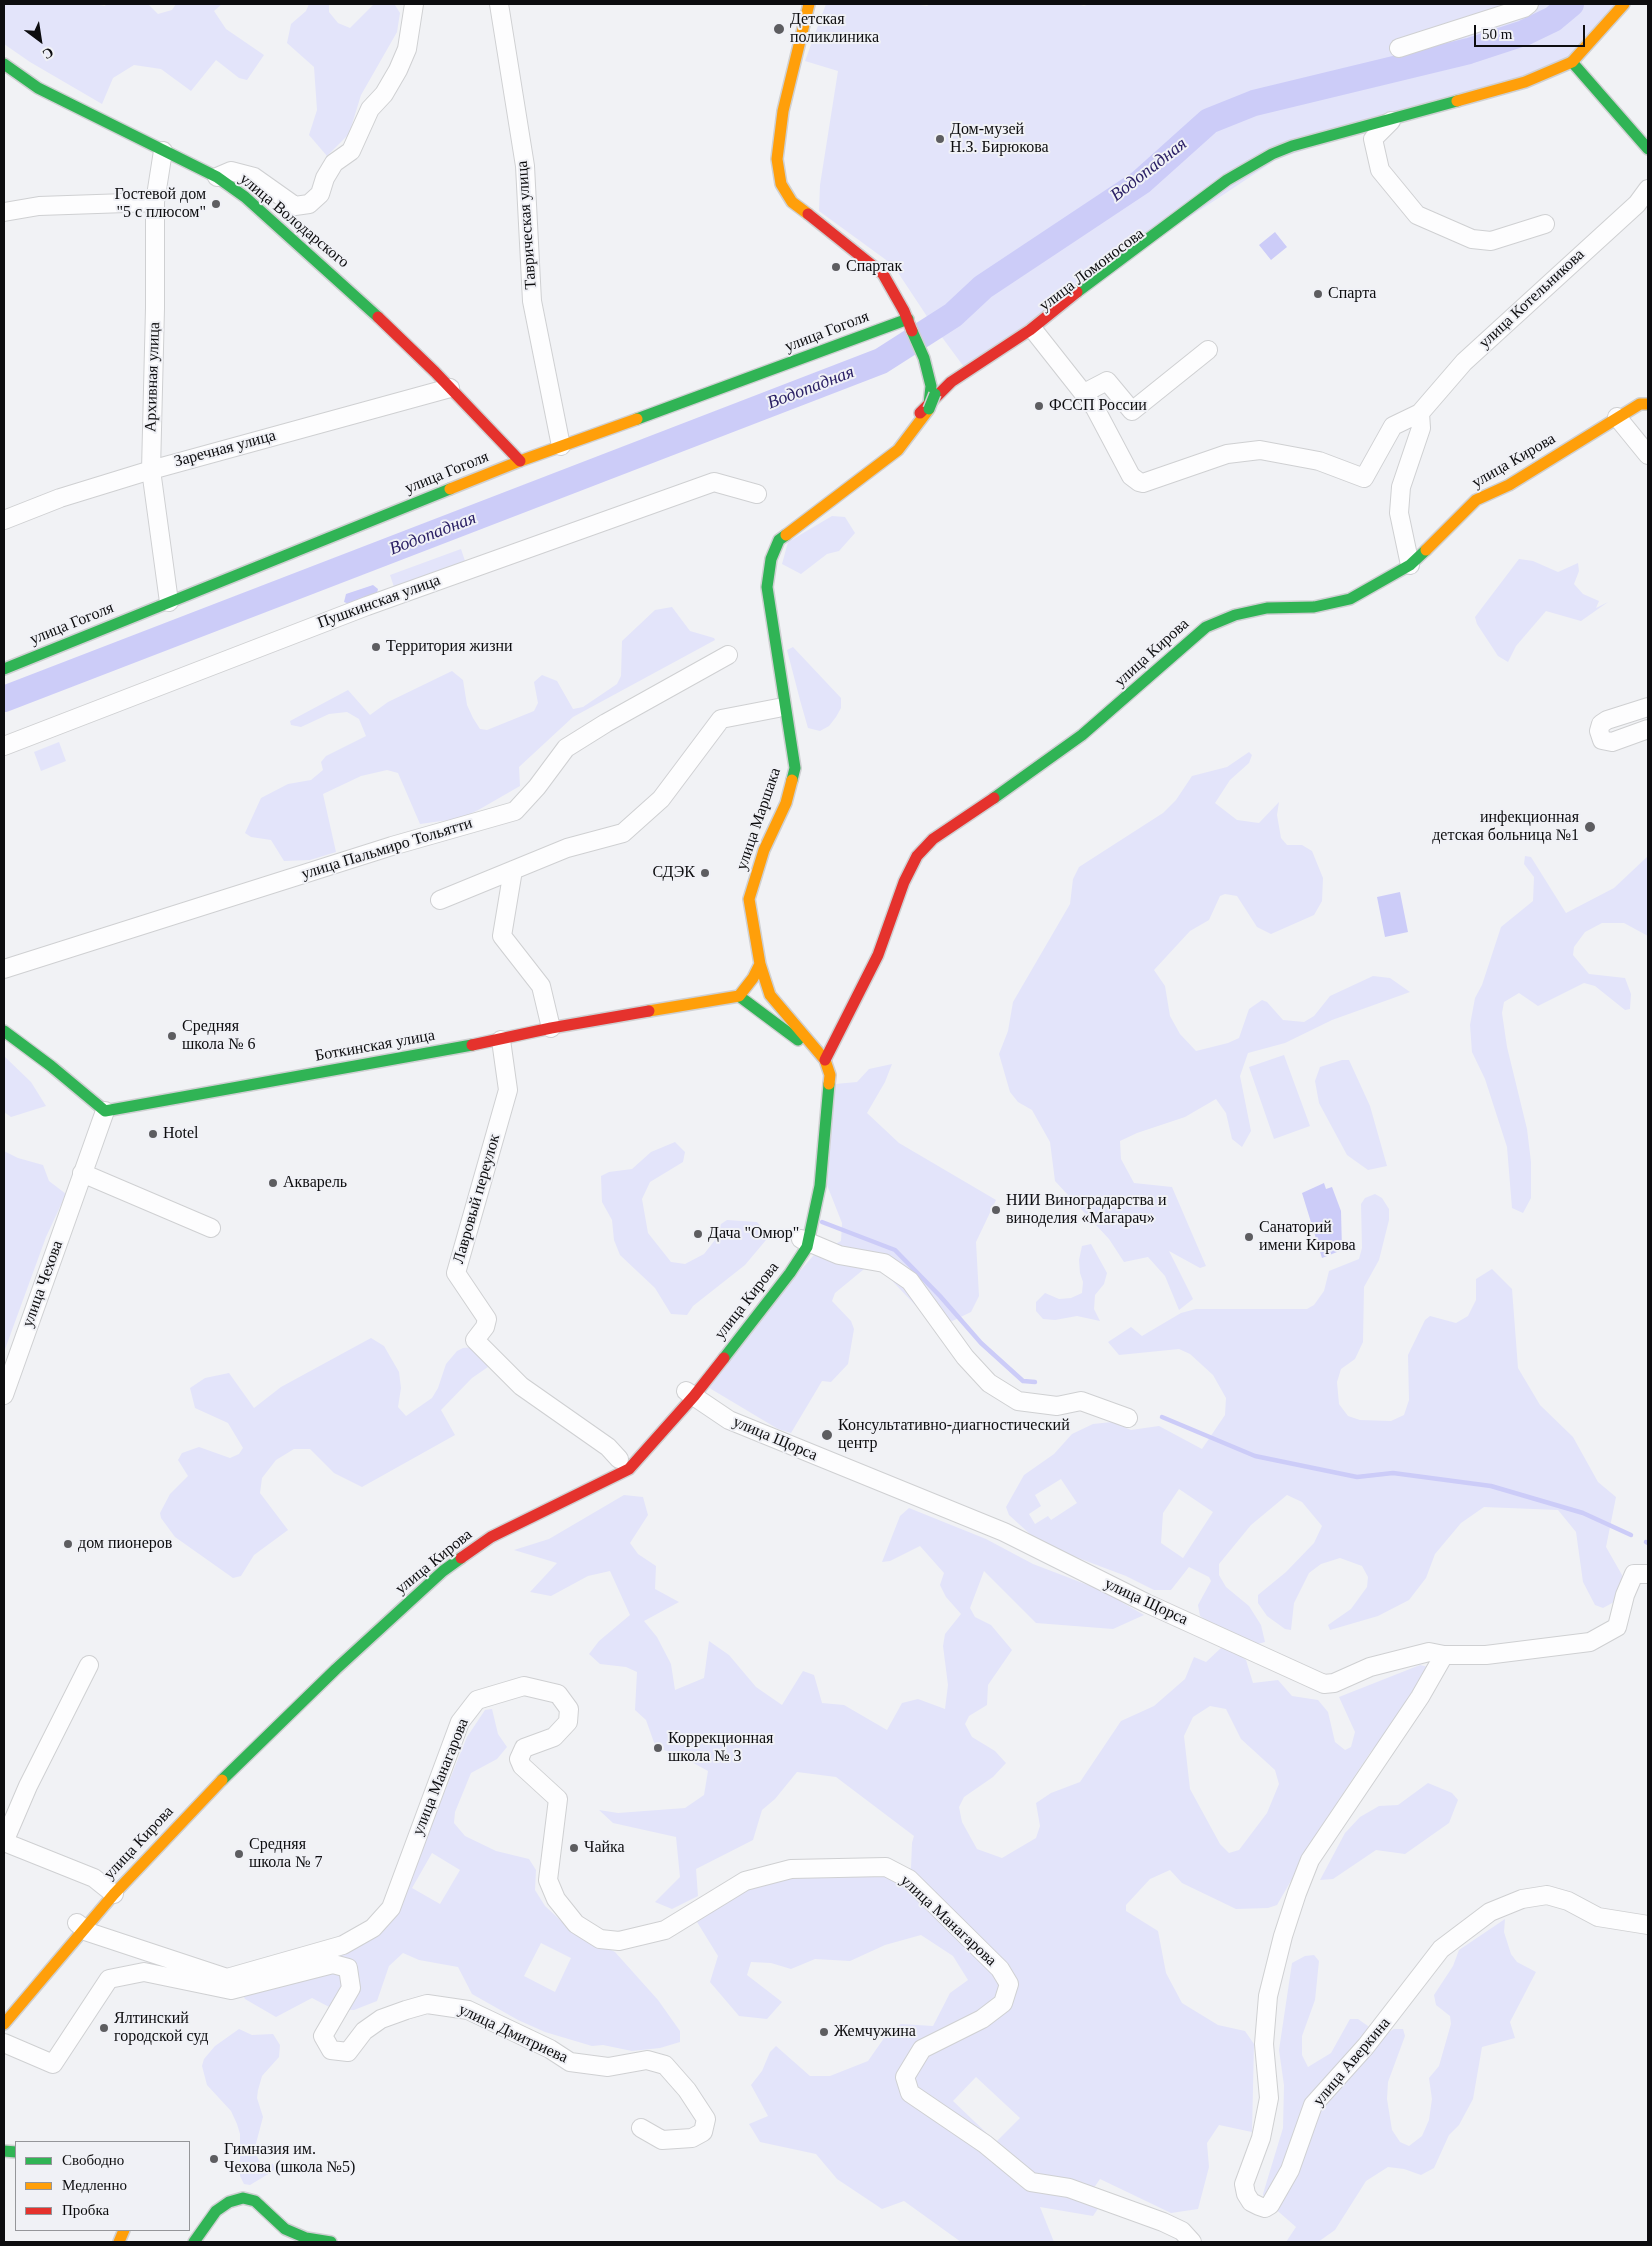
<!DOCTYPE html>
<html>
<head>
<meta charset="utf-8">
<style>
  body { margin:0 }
  #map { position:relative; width:1652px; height:2246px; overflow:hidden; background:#f1f2f5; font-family:"Times New Roman",serif }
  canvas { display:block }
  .frame { position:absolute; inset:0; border:5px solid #0d0d0f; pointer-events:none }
  .legend { position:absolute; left:15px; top:2141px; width:175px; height:90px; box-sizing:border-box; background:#f0f1f6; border:1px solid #95969a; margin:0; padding:6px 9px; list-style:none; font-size:15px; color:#0d0d0f }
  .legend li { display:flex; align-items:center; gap:10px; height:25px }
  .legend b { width:25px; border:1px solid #95969a }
  .north { position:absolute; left:15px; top:15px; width:50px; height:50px; -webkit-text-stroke:4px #f0f1f6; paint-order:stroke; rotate:149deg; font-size:14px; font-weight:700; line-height:20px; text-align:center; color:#0d0d0f }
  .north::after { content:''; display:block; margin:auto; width:18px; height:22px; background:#0d0d0f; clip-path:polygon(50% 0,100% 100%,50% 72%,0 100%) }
  .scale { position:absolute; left:1474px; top:25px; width:111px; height:22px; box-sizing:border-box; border:2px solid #0d0d0f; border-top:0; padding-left:6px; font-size:15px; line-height:18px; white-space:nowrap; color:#0d0d0f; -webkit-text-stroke:4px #f0f1f6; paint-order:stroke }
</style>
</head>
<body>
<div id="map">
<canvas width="1652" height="2246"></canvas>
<div class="frame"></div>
<ul class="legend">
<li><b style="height:6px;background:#30b455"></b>Свободно</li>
<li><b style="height:6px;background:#ff9f0a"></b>Медленно</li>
<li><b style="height:6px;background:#e5322d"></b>Пробка</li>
</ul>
<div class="north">С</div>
<div class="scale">50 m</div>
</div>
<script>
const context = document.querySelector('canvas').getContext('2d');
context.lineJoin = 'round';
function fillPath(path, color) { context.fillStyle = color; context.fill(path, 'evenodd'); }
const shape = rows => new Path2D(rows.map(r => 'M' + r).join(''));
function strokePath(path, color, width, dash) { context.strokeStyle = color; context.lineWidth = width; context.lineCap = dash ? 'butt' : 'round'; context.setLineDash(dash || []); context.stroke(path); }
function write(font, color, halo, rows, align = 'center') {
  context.font = font + ' "Times New Roman",serif'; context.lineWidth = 4; context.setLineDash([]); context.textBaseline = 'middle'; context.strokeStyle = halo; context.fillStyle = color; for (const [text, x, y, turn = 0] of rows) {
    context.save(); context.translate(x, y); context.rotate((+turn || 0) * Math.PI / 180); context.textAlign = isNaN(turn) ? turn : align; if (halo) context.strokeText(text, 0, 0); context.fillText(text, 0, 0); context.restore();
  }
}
fillPath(shape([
  [4,4,94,4,105,6,106,4,148,4,158,14,172,10,176,4,222,4,214,11,226,29,264,55,247,80,239,78,216,60,191,91,161,69,134,65,113,78,102,104,30,62,4,44],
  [309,4,329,4,329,12,338,23,350,28,373,5,395,5,400,13,397,32,361,95,349,134,327,156,309,135,317,110,314,67,287,43,291,24,306,11],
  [826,4,913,4,927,6,930,4,1077,4,1084,6,1089,4,1624,4,1572,61,1277,159,964,367,930,321,893,265,819,211,820,185,838,71,805,61],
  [832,516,845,517,855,533,839,551,827,554,801,574,782,564,788,542],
  [461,549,466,564,395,590,390,575],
  [1519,559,1533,561,1558,572,1578,563,1579,571,1574,584,1583,594,1599,601,1596,608,1608,602,1581,621,1546,611,1516,646,1508,662,1498,656,1477,624,1475,617],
  [672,607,690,631,714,638,715,640,573,717,519,767,520,786,480,809,462,818,420,824,398,773,387,770,361,776,323,794,336,852,310,860,284,861,271,840,251,837,245,833,261,798,288,784,311,780,323,770,321,762,326,756,366,736,359,719,347,712,329,714,301,727,291,725,290,721,348,690,370,715,388,702,452,671,463,680,467,705,473,718,480,729,487,730,534,711,538,703,534,682,542,675,557,681,573,709,583,707,617,684,621,676,622,641,655,610],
  [793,647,841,698,841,708,836,717,829,726,820,731,808,728,800,700,787,650],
  [59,742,66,761,41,771,34,752],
  [1249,752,1252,755,1249,763,1230,780,1215,803,1237,820,1259,823,1279,802,1277,815,1281,838,1287,845,1302,845,1312,851,1323,878,1322,901,1314,915,1271,934,1257,927,1237,896,1225,894,1220,896,1209,920,1190,931,1154,970,1165,986,1170,1016,1180,1034,1196,1051,1228,1043,1239,1038,1249,1009,1262,1000,1267,1002,1283,1020,1304,1022,1314,1016,1330,996,1373,976,1390,978,1410,992,1332,1020,1285,1043,1248,1053,1240,1076,1251,1131,1242,1147,1232,1139,1226,1113,1216,1099,1185,1117,1137,1133,1120,1141,1121,1159,1134,1183,1172,1187,1206,1266,1200,1268,1169,1251,1193,1299,1179,1310,1165,1276,1148,1257,1124,1262,1109,1239,1055,1181,1050,1142,1032,1110,1018,1102,1010,1092,999,1054,1008,1031,1013,1002,1070,904,1073,879,1079,867,1163,813,1176,800,1192,776,1227,767],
  [1525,856,1531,857,1566,913,1614,888,1648,856,1648,936,1624,923,1602,923,1585,932,1574,947,1573,955,1589,974,1625,978,1631,994,1630,1009,1625,1010,1595,986,1584,983,1538,1006,1519,993,1504,1002,1502,1013,1507,1047,1527,1129,1531,1162,1531,1198,1523,1213,1512,1208,1507,1147,1485,1079,1472,1052,1470,1025,1475,998,1482,985,1501,927,1533,901,1534,877,1524,864],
  [1284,1055,1310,1126,1274,1139,1249,1067],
  [4,1056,31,1082,46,1106,11,1117,4,1112],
  [1342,1060,1349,1060,1370,1106,1387,1166,1368,1170,1347,1155,1319,1103,1315,1081,1320,1067],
  [892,1064,885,1082,867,1113,899,1143,996,1200,976,1242,979,1296,971,1312,944,1325,918,1308,880,1268,869,1265,835,1293,832,1301,851,1321,854,1329,848,1364,831,1382,822,1381,791,1433,778,1429,701,1383,813,1256,841,1241,842,1223,827,1185,835,1084,857,1082,869,1069],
  [675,1142,685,1152,683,1162,650,1182,642,1199,648,1233,671,1262,685,1264,704,1254,715,1240,721,1224,727,1220,757,1222,767,1234,766,1240,745,1265,693,1306,687,1315,671,1314,655,1288,620,1255,614,1240,612,1220,602,1202,601,1176,609,1172,632,1169,651,1152],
  [4,1151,18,1158,43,1165,49,1181,66,1194,46,1237,4,1352],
  [1375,1194,1382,1198,1389,1209,1389,1220,1379,1260,1364,1287,1363,1342,1355,1359,1341,1369,1337,1382,1339,1404,1348,1416,1360,1420,1391,1421,1404,1415,1409,1400,1408,1355,1425,1320,1430,1316,1456,1323,1468,1316,1476,1300,1476,1279,1492,1269,1512,1289,1518,1368,1540,1405,1573,1437,1598,1482,1616,1497,1606,1547,1622,1575,1623,1586,1614,1602,1603,1608,1595,1605,1583,1582,1576,1532,1558,1510,1484,1507,1461,1523,1435,1554,1426,1578,1409,1600,1378,1616,1330,1630,1328,1625,1351,1609,1367,1587,1368,1577,1362,1566,1340,1558,1321,1564,1309,1573,1294,1603,1291,1630,1285,1629,1267,1616,1258,1603,1258,1595,1286,1572,1314,1543,1322,1526,1302,1502,1287,1495,1251,1525,1219,1564,1219,1575,1226,1587,1249,1606,1261,1625,1265,1642,1254,1645,1227,1635,1200,1616,1198,1605,1211,1581,1209,1577,1189,1567,1171,1590,1154,1590,1126,1576,1041,1544,1009,1515,1006,1507,1024,1475,1054,1454,1072,1434,1093,1424,1112,1422,1131,1430,1159,1426,1202,1449,1225,1415,1226,1398,1213,1375,1190,1354,1179,1349,1119,1355,1108,1342,1131,1327,1142,1336,1181,1313,1196,1309,1307,1309,1314,1305,1324,1291,1329,1271,1359,1259,1362,1248,1361,1204,1365,1198],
  [1061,1479,1077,1503,1051,1520,1048,1516,1035,1524,1029,1514,1041,1506,1035,1495],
  [1179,1489,1213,1512,1183,1558,1161,1543,1163,1513],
  [1091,1244,1107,1273,1104,1284,1095,1295,1094,1309,1100,1321,1077,1316,1055,1320,1043,1319,1036,1311,1036,1302,1045,1293,1059,1299,1071,1298,1082,1293,1083,1282,1080,1273,1079,1260,1082,1246],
  [371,1338,384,1346,399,1372,401,1388,398,1407,406,1416,432,1398,438,1388,446,1364,457,1351,463,1348,475,1347,484,1354,488,1367,472,1378,441,1410,455,1435,362,1487,334,1473,310,1449,294,1449,276,1460,262,1478,260,1493,288,1530,254,1555,241,1576,233,1578,175,1537,161,1518,160,1513,170,1494,188,1476,178,1460,182,1453,199,1447,230,1458,239,1454,243,1448,228,1423,195,1408,190,1388,205,1378,229,1373,254,1408,281,1387],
  [624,1495,643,1497,648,1515,630,1543,638,1554,656,1566,655,1589,679,1602,644,1621,657,1637,671,1664,675,1690,704,1678,709,1641,729,1655,756,1687,782,1705,803,1671,814,1675,822,1703,844,1705,887,1730,902,1703,918,1699,945,1709,948,1685,943,1646,945,1634,961,1614,946,1597,940,1585,944,1573,920,1546,890,1561,882,1562,900,1516,909,1508,986,1539,1033,1564,1101,1590,1144,1615,1113,1629,1036,1623,984,1571,970,1608,975,1617,991,1625,1012,1650,988,1685,987,1705,969,1716,965,1724,972,1737,995,1751,1006,1763,993,1777,964,1797,959,1807,962,1822,977,1849,1002,1858,1036,1838,1040,1826,1036,1803,1051,1793,1080,1782,1121,1721,1154,1706,1185,1679,1194,1657,1206,1662,1221,1648,1227,1646,1246,1660,1253,1683,1278,1680,1292,1696,1318,1700,1328,1712,1335,1742,1345,1750,1351,1747,1355,1732,1339,1697,1420,1665,1429,1667,1418,1695,1370,1753,1303,1854,1292,1879,1277,1905,1268,1908,1236,1909,1182,1883,1170,1870,1150,1879,1126,1905,1126,1911,1158,1931,1166,1973,1182,2003,1218,2025,1245,2031,1254,2044,1252,2132,1219,2125,1207,2143,1209,2167,1198,2209,1171,2213,1100,2179,1089,2195,1099,2207,1093,2216,1040,2207,1054,2242,961,2242,904,2201,882,2209,837,2179,816,2154,760,2142,749,2124,768,2116,751,2085,762,2071,770,2052,776,2046,810,2076,830,2076,868,2061,889,2031,901,2024,933,2026,950,1993,968,1980,953,1956,921,1935,885,1945,850,1961,815,1959,791,1969,771,1963,751,1962,747,1975,782,2002,767,2019,739,2016,710,1982,718,1956,697,1922,724,1901,774,1878,861,1874,886,1877,911,1868,912,1843,914,1836,836,1777,797,1772,775,1799,762,1810,753,1840,696,1869,698,1896,672,1909,655,1902,680,1877,676,1837,613,1823,599,1810,618,1813,685,1808,704,1795,708,1771,675,1753,656,1748,646,1720,635,1710,637,1672,626,1667,600,1664,589,1654,599,1641,630,1615,610,1571,588,1576,551,1596,530,1592,557,1563,514,1550,549,1539],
  [1210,1706,1226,1709,1241,1739,1275,1770,1279,1784,1267,1813,1239,1850,1229,1853,1220,1844,1190,1789,1184,1736,1193,1717],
  [976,2077,1020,2118,996,2142,953,2101],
  [492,1709,498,1734,507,1747,497,1759,471,1773,455,1812,454,1823,465,1836,496,1851,529,1859,536,1870,535,1890,545,1906,570,1929,615,1952,658,2000,680,2031,680,2042,660,2048,632,2051,603,2045,592,2046,545,2032,518,2020,472,1994,458,1967,419,1960,403,1953,389,1966,377,2001,354,2010,333,2009,312,1998,276,2017,245,1999,240,1991,350,1950,418,1857,467,1737,485,1710],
  [432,1853,460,1870,440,1904,412,1888],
  [541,1943,571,1958,555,1992,524,1976],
  [1428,1783,1452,1793,1458,1800,1449,1823,1405,1854,1376,1850,1333,1879,1320,1880,1345,1833,1360,1817,1379,1806,1398,1805],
  [1505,1919,1504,1932,1511,1954,1517,1962,1536,1972,1510,2022,1515,2038,1482,2047,1473,2099,1459,2125,1449,2135,1434,2168,1421,2175,1404,2169,1388,2167,1366,2181,1335,2230,1318,2242,1286,2242,1296,2227,1264,2199,1263,2194,1283,2128,1284,2085,1279,2050,1292,1963,1305,1956,1314,1955,1319,1961,1315,2000,1302,2036,1302,2055,1308,2067,1331,2053,1350,2019,1358,2019,1382,2036,1394,2029,1403,2029,1405,2036,1388,2082,1387,2099,1392,2130,1400,2142,1409,2146,1422,2136,1429,2120,1432,2099,1429,2078,1439,2066,1451,2024,1450,2016,1436,2005,1434,1995,1453,1966,1459,1950],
  [239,2029,252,2035,273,2034,280,2045,279,2057,262,2076,258,2090,257,2098,263,2117,254,2151,260,2162,273,2164,275,2170,250,2185,244,2184,240,2176,240,2134,237,2124,231,2111,207,2085,202,2066,204,2059,215,2046]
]), '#e3e4fa');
fillPath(shape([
  [1275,232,1287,247,1271,260,1259,245],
  [373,585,378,589,377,593,349,604,344,602,346,594],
  [1400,892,1408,932,1385,937,1377,897],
  [1324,1183,1326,1189,1332,1187,1341,1211,1342,1250,1322,1258,1302,1193]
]), '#ccccf8');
strokePath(shape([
  [822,1222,895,1250,940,1296,981,1343,1023,1381,1035,1382],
  [1162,1417,1255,1456,1357,1477,1393,1473,1491,1486,1583,1513,1631,1535],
  [1646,1542,1648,1543]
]), '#ccccf8', 4.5);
strokePath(shape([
  [4,699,881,361,953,315,983,287,1141,182,1209,121,1254,103,1469,51,1524,33,1553,19,1571,4]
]), '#ccccf8', 26);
const street = shape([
  [499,4,525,166,532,301,561,446],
  [1399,48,1524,8,1529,4],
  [1391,121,1373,139,1380,170,1417,215,1472,239,1491,241,1545,224],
  [163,151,155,202,155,308,151,470,169,602],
  [217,177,231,171,254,177,295,206,309,204,320,194,325,178,334,163,351,151,370,109,384,94,398,70,407,49,414,4],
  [4,212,39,206,155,202],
  [1035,332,1095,408,1131,476,1139,482,1143,483,1227,454,1260,450,1319,461,1364,478,1393,426,1420,413,1421,428,1401,487,1399,513,1410,565],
  [1084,393,1107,381,1132,411,1208,350],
  [1420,413,1464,362,1637,204,1648,189],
  [1617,417,1648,455],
  [4,520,60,498,151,470,450,388],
  [1648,707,1607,720,1601,724,1599,731,1602,740,1612,742,1648,729],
  [4,746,367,606,714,482,757,494],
  [513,870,502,936,541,986,551,1028],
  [440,900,567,848,623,833,661,799,721,719,778,708],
  [4,969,392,846,515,811,537,787,566,748,606,723,728,655],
  [501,1040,508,1090,456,1273,487,1319,485,1327,475,1340,521,1386,608,1447,619,1459],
  [82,1173,211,1228],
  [801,1239,839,1255,884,1263,910,1281,965,1357,989,1383,1018,1401,1057,1406,1081,1401,1128,1418],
  [686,1391,729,1420,1004,1532,1146,1603,1324,1684,1334,1683,1370,1667,1429,1652,1444,1655,1486,1655,1590,1642,1617,1627,1625,1595,1634,1574,1648,1574],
  [4,1395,105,1111],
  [1444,1655,1420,1697,1310,1860,1297,1893,1283,1936,1268,1996,1264,2044,1269,2098,1261,2138,1244,2184,1246,2194,1251,2202,1259,2206,1265,2208,1270,2205,1290,2170,1313,2105,1366,2046,1441,1949,1490,1912,1522,1899,1547,1895,1568,1901,1598,1917,1648,1925],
  [4,1842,28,1786,89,1665],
  [4,1842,94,1878,114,1894],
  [77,1923,88,1932,227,1978,343,1945,373,1928,391,1908,460,1722,477,1700,524,1686,558,1694,569,1709,568,1722,554,1737,524,1748,519,1759,522,1766,558,1799,548,1880,556,1899,576,1924,600,1939,619,1941,665,1930,745,1881,791,1869,886,1867,909,1879,1000,1969,1009,1984,1003,2003,982,2019,922,2049,905,2077,910,2093,985,2144,1031,2182,1069,2188,1163,2222,1182,2231,1192,2242],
  [4,2043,53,2064,109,1979,144,1972,231,1990,333,1964,348,1968,351,1988,323,2036,331,2050,348,2052,364,2031,381,2019,406,2010,427,2004,468,2010,550,2049,570,2062,608,2067,647,2060,665,2065,687,2090,706,2119,703,2132,692,2138,662,2140,641,2128]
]);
const fast = shape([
  [1572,62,1648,149],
  [4,64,38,88,217,177,245,197,378,317],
  [1077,292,1227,180,1272,154,1292,146,1457,101],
  [912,331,924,358,931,386,929,404],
  [637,419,908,319],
  [786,535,779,540,771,559,767,587,795,768,792,780],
  [4,669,450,489],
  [994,798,1082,735,1206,627,1235,615,1267,608,1314,607,1350,599,1410,565,1426,550],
  [739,996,798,1040],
  [4,1031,51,1066,105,1111,472,1045],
  [724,1358,790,1273,807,1247,820,1186,829,1084],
  [222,1780,336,1669,443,1571,461,1558],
  [4,2151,16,2152],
  [194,2242,216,2211,229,2202,243,2198,255,2201,285,2229,306,2238,331,2242]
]);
const slow = shape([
  [1457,101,1525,82,1572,62,1624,4],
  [808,214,792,202,781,184,777,159,783,111,809,4],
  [450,489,520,461,637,419],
  [786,535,898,450,929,409],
  [1426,550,1476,500,1509,485,1640,404,1648,404],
  [792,780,786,803,764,850,749,899,760,964,770,995,825,1060,830,1075,829,1084],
  [649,1011,739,996,753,978,760,964],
  [4,2024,114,1894,222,1780],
  [119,2242,124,2230]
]);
const jam = shape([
  [808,214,883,274,904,311,912,331],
  [378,317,435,372,520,461],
  [920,413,951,382,1030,330,1077,292],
  [472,1045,551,1028,649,1011],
  [825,1060,878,955,904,882,917,856,933,839,994,798],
  [461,1558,491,1537,629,1469,694,1396,724,1358]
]);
strokePath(street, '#cfd0d2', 20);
strokePath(fast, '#cfd0d2', 14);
strokePath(slow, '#cfd0d2', 14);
strokePath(jam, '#cfd0d2', 14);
strokePath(street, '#fdfdfe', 18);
strokePath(fast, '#30b455', 11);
strokePath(slow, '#ff9f0a', 11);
strokePath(jam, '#e5322d', 11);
const fastBridge = shape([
  [929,409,935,394]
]);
strokePath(fastBridge, '#cfd0d2', 14, []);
strokePath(fastBridge, '#30b455', 11);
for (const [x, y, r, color] of [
  [779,29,6,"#5d5d60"],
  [940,139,5,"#5d5d60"],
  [216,204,5,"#5d5d60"],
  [836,267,5,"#5d5d60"],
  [1318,294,5,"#5d5d60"],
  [1039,406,5,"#5d5d60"],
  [376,647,5,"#5d5d60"],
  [1590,827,6,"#5d5d60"],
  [705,873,5,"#5d5d60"],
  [172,1036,5,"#5d5d60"],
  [153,1134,5,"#5d5d60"],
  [273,1183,5,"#5d5d60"],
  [996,1210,5,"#5d5d60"],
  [698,1234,5,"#5d5d60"],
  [1249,1237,5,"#5d5d60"],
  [827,1435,6,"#5d5d60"],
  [68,1544,5,"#5d5d60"],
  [658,1748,5,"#5d5d60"],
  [574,1848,5,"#5d5d60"],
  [239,1854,5,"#5d5d60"],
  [104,2028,5,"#5d5d60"],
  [824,2032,5,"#5d5d60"],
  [214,2159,5,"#5d5d60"]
]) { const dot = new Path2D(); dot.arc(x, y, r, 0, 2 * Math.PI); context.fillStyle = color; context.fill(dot); strokePath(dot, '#f0f1f6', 2); }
write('16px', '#0d0d0f', '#f0f1f6', [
  ["Детская",790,20],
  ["поликлиника",790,38],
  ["Дом-музей",950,130],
  ["Н.З. Бирюкова",950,148],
  ["Гостевой дом",206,195,"right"],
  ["\"5 с плюсом\"",206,213,"right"],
  ["Спартак",846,267],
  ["Спарта",1328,294],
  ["ФССП России",1049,406],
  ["Территория жизни",386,647],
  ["инфекционная",1579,818,"right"],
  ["детская больница №1",1579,836,"right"],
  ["СДЭК",695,873,"right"],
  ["Средняя",182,1027],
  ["школа № 6",182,1045],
  ["Hotel",163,1134],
  ["Акварель",283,1183],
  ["НИИ Виноградарства и",1006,1201],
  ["виноделия «Магарач»",1006,1219],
  ["Санаторий",1259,1228],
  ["имени Кирова",1259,1246],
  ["Дача \"Омюр\"",708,1234],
  ["Консультативно-диагностический",838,1426],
  ["центр",838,1444],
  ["дом пионеров",78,1544],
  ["Коррекционная",668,1739],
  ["школа № 3",668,1757],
  ["Средняя",249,1845],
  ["школа № 7",249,1863],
  ["Чайка",584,1848],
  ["Ялтинский",114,2019],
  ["городской суд",114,2037],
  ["Жемчужина",834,2032],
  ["Гимназия им.",224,2150],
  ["Чехова (школа №5)",224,2168]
], 'left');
write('16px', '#0d0d0f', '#f0f1f6', [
  ["улица Володарского",294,221,40],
  ["Таврическая улица",527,225,-94],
  ["улица Ломоносова",1092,270,-37],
  ["улица Котельникова",1532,299,-43],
  ["улица Гоголя",827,332,-21],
  ["Архивная улица",153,377,-88],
  ["Заречная улица",225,449,-15],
  ["улица Кирова",1514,461,-30],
  ["улица Гоголя",447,473,-22],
  ["Пушкинская улица",379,602,-20],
  ["улица Гоголя",72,624,-22],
  ["улица Кирова",1152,653,-42],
  ["улица Маршака",759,819,-71],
  ["улица Пальмиро Тольятти",387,849,-17],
  ["Боткинская улица",375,1046,-10],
  ["Лавровый переулок",477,1199,-74],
  ["улица Чехова",43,1284,-70],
  ["улица Кирова",747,1301,-52],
  ["улица Щорса",775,1439,23],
  ["улица Кирова",434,1562,-39],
  ["улица Щорса",1146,1602,25],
  ["улица Манагарова",441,1777,-68],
  ["улица Кирова",139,1843,-47],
  ["улица Манагарова",948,1921,43],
  ["улица Дмитриева",513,2034,25],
  ["улица Аверкина",1352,2062,-50]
]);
write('italic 18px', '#2b2065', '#f0f1f6', [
  ["Водопадная",1149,170,-38],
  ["Водопадная",811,388,-21],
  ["Водопадная",433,534,-21]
]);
</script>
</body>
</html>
